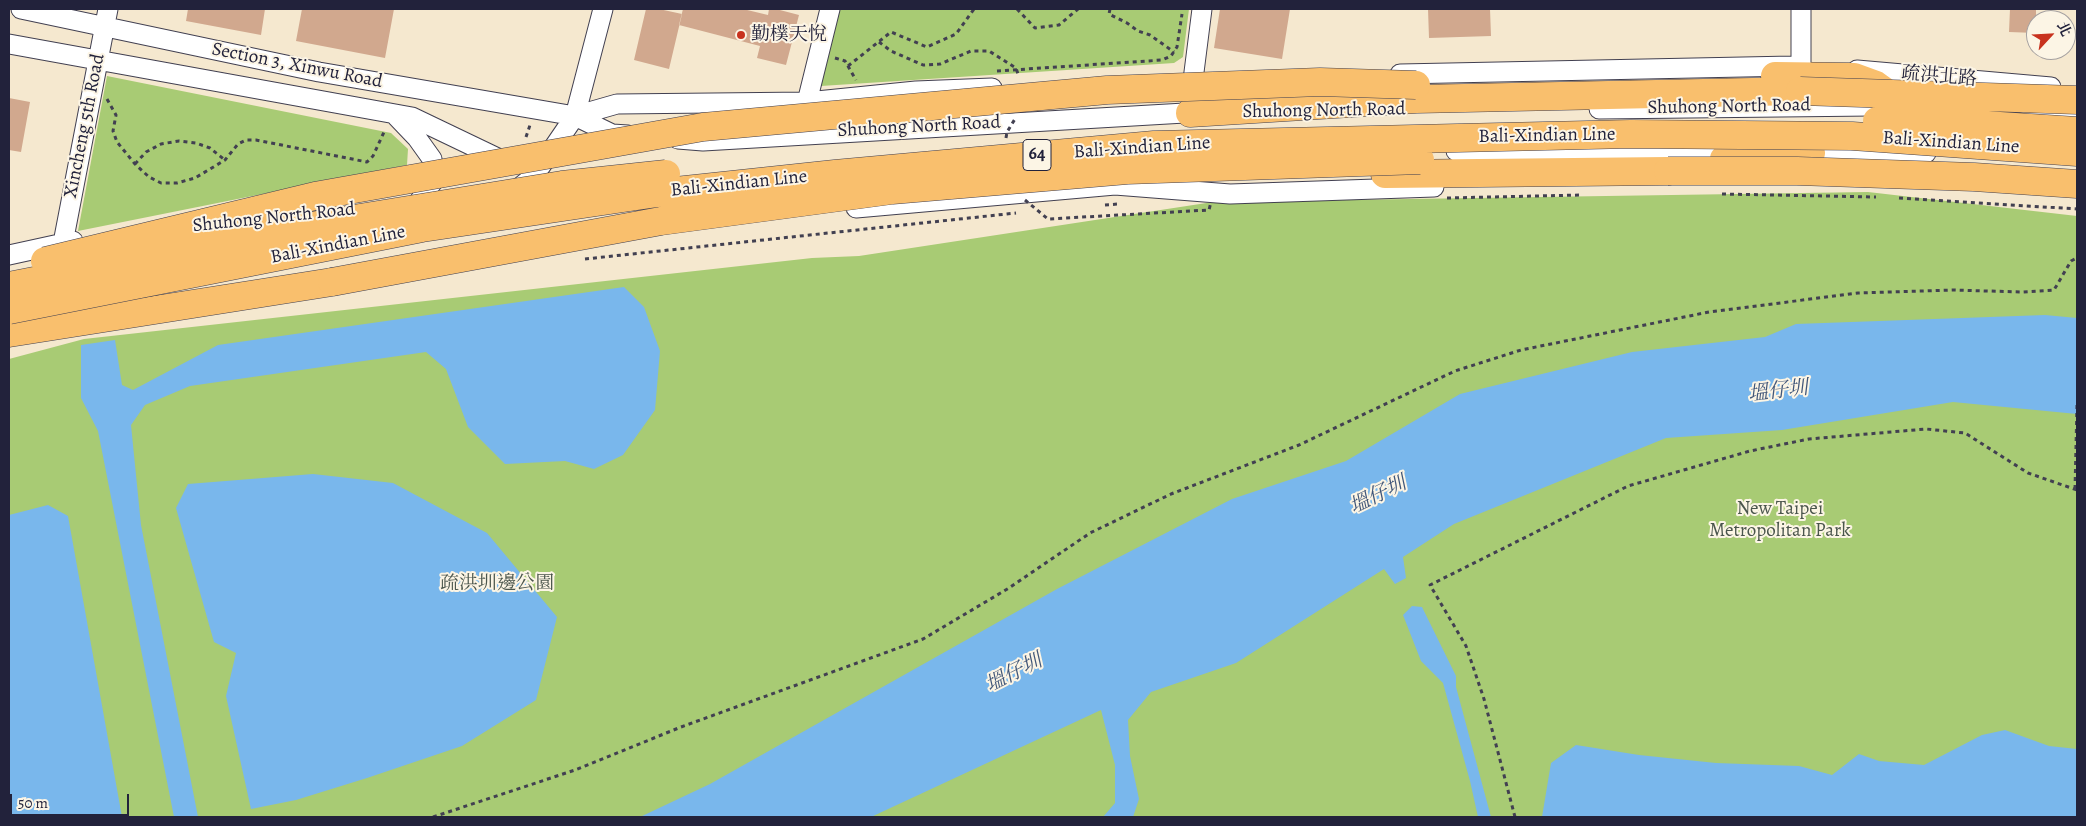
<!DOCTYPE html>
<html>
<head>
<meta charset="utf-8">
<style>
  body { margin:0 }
  #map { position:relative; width:2086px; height:826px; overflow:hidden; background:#f5e8cf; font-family:Alegreya,"Noto Serif TC",serif }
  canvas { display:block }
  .frame { position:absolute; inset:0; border:10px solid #22223b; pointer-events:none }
  .north { position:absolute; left:2026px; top:10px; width:50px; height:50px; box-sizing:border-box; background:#fcf5e5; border:1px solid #a5a1a1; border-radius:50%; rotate:65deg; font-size:14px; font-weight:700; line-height:20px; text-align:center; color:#22223b }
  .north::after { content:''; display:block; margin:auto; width:18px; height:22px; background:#c8321e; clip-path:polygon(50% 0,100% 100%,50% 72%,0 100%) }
  .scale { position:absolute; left:10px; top:794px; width:119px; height:22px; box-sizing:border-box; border:2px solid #22223b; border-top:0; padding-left:6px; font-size:15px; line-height:18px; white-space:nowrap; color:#22223b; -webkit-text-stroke:4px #fcf5e5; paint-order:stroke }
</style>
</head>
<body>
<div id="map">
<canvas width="2086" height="826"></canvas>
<div class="frame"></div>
<div class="north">北</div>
<div class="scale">50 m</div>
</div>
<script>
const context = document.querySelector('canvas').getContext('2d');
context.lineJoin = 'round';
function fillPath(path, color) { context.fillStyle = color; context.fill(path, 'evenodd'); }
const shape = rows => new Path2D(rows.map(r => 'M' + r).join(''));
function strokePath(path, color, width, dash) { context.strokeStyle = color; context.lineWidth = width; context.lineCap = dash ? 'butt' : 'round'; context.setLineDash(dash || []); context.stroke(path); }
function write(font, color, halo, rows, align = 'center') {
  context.font = font + ' Alegreya,"Noto Serif TC",serif'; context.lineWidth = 4; context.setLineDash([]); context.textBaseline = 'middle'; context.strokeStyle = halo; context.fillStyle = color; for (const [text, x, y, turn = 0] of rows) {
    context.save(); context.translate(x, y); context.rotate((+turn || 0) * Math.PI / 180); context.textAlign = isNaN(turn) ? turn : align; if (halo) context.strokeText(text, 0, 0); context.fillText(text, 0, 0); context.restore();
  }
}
fillPath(shape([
  [840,9,1189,9,1183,57,1174,63,821,86],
  [107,76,391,133,408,149,407,165,78,231],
  [1868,192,2077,216,2077,817,9,817,9,359,84,339,812,258,859,256,1213,202]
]), '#a8cb74');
fillPath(shape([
  [624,287,644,307,660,351,655,410,623,455,594,469,565,461,505,464,468,427,446,369,426,352,190,386,145,405,131,425,141,525,198,817,174,817,98,431,81,398,81,345,115,340,122,385,133,390,218,345],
  [2045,315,2077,318,2077,414,1953,402,1782,430,1666,438,1454,524,1403,557,1406,578,1395,584,1384,569,1236,663,1151,692,1128,720,1130,756,1139,799,1133,817,1103,817,1115,803,1115,765,1101,710,871,817,640,817,710,784,1057,589,1232,499,1346,461,1460,394,1632,352,1765,337,1796,324],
  [313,474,393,483,487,533,557,617,536,700,462,746,367,778,296,800,251,809,226,696,236,653,214,642,176,508,188,484],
  [48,505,68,516,122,817,9,817,9,515],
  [1412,606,1422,607,1456,676,1456,687,1491,817,1478,817,1470,781,1443,683,1421,661,1403,615],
  [2005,730,2049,746,2077,749,2077,817,1542,817,1551,763,1576,745,1639,755,1716,763,1799,766,1832,775,1859,754,1879,761,1924,765,1982,735]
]), '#79b7ec');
fillPath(shape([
  [188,9,265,9,261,35,186,21],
  [302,9,394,9,385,58,296,41],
  [646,9,659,9,682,14,669,69,634,60],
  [683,9,743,9,768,15,769,9,776,9,799,15,786,65,757,58,760,46,679,25],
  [1220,9,1290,9,1282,59,1214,48],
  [1428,9,1490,9,1491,36,1429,38],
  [2010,9,2036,9,2036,33,2009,32],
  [9,98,30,102,21,152,9,150]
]), '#d1a88e');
const minor = shape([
  [21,9,319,72,575,116,612,134,628,135],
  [9,44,412,117,508,163],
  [1801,65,1801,9],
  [1857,70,2051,87],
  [1400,74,1792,66],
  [1193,80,1202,9],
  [807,102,830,9],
  [1599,109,1872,106],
  [2027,111,2077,115],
  [396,116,417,138,432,159,434,180,418,203],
  [575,116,603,9],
  [678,139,703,141,1202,112],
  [1456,151,1736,153],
  [1799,153,1926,153],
  [514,192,534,176,575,116,617,104,807,102,916,91,992,88],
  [856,208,1115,185,1230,194,1434,187],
  [63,243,108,9],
  [9,255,73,241]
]);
const highway = shape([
  [1775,76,1854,77,1876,85,1894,98],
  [1190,113,1416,99,1800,91],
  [1724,159,1811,153],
  [1385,174,1668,171],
  [9,333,332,282]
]);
strokePath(minor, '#424051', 21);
strokePath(highway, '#424051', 29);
strokePath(shape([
  [1017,9,1035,28,1059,25,1078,9],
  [1110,9,1109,14,1127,23,1138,31,1150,35,1174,52],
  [835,58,845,61,856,80],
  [848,66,891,32,927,47,956,34,974,9],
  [997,71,1162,60,1171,56,1177,47,1182,14],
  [107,99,116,115,113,131,117,142,135,164,149,177,161,183,177,183,195,178,225,160,238,144,246,140,256,140,367,162,373,156,384,132],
  [526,137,530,125],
  [135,164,146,152,161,144,179,141,196,143,210,148,225,160],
  [1722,194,1876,197],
  [1447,198,1581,195],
  [1899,198,2077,209],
  [1105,205,1118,204],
  [585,259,1016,213],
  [2075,489,2077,404],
  [433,817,575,770,681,727,923,639,1009,588,1090,533,1171,494,1299,445,1455,371,1521,350,1709,312,1858,293,1953,290,2022,292,2054,290,2071,261,2077,258],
  [1515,817,1484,699,1466,646,1430,585,1628,486,1750,451,1809,439,1926,429,1965,433,2028,473,2077,490]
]), '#424051', 3, [4, 4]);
strokePath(minor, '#fff', 19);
strokePath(highway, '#f9bf6d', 28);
const highwayBridge = shape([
  [1800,91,2077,100],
  [1877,121,1922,121,2077,131],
  [1668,171,1797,171,1974,177,2077,184],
  [45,261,315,196,703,127,1107,90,1320,82,1416,85],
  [332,282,661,221,892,190,1127,170,1420,160],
  [9,286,323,224,562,185,666,174],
  [9,310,422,228,657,193,835,174,1154,145,1631,134,1852,136,2077,152]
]);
strokePath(highwayBridge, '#424051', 29, []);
strokePath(shape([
  [879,42,891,51,923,65,940,64,971,51,989,51,1016,68,1019,77],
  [1006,138,1007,132,1015,119],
  [1025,200,1048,219,1209,210,1211,202]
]), '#424051', 3, [4, 4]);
strokePath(highwayBridge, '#f9bf6d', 28);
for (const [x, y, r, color] of [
  [741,35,5,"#c8321e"]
]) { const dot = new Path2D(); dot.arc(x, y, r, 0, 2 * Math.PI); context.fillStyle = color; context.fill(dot); strokePath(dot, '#fcf5e5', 2); }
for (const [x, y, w] of [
  [1037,155,28]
]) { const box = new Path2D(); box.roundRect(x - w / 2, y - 15.5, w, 31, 4); context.fillStyle = '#fcf5e5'; context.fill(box); strokePath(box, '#22223b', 1); }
write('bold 18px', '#22223b', null, [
  ["64",1037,155]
]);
write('19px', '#22223b', '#fcf5e5', [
  ["勤樸天悅",751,35]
], 'left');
write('19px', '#22223b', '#fcf5e5', [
  ["Section 3, Xinwu Road",297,66,11],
  ["疏洪北路",1939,77,5],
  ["Shuhong North Road",1729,107,-1],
  ["Shuhong North Road",1324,111,-1],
  ["Xincheng 5th Road",85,126,-79],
  ["Shuhong North Road",919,127,-3],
  ["Bali-Xindian Line",1547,136,-1],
  ["Bali-Xindian Line",1951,143,4],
  ["Bali-Xindian Line",1142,148,-4],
  ["Bali-Xindian Line",739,184,-6],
  ["Shuhong North Road",274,218,-6],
  ["Bali-Xindian Line",338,245,-11]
]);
write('19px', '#4a554c', '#fcf5e5', [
  ["New Taipei",1780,509],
  ["Metropolitan Park",1780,531],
  ["疏洪圳邊公園",497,584]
]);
write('italic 20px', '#405679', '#fcf5e5', [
  ["塭仔圳",1778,392,-7],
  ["塭仔圳",1378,496,-26],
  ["塭仔圳",1014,674,-27]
]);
</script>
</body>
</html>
